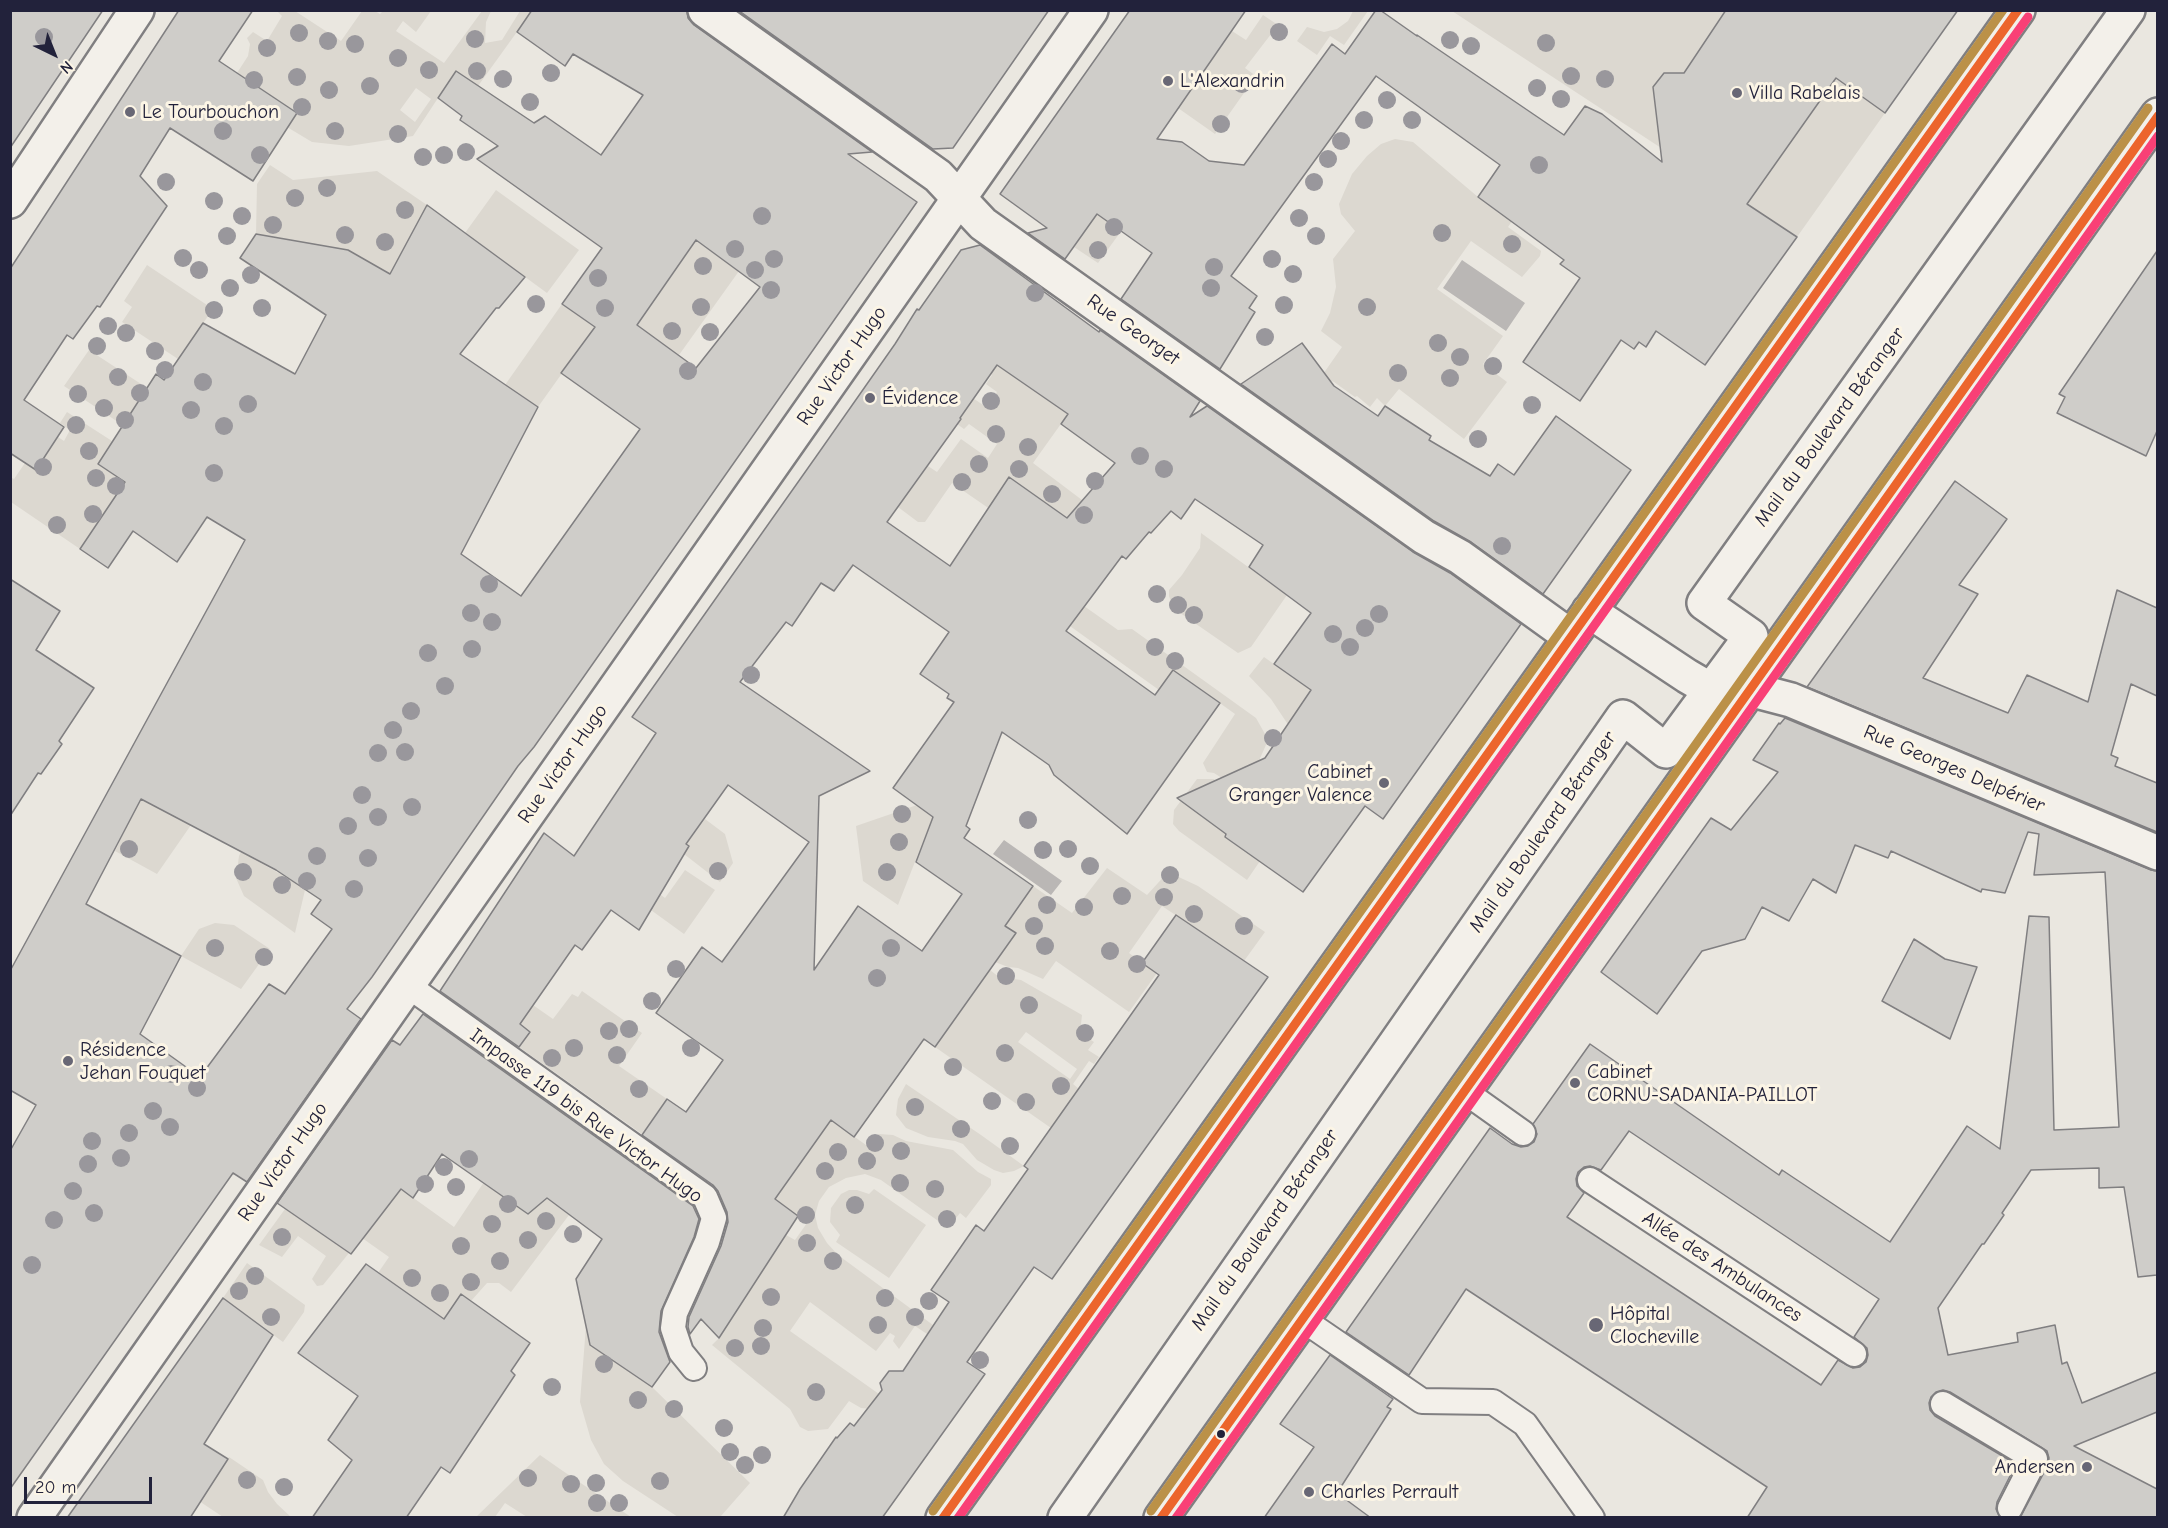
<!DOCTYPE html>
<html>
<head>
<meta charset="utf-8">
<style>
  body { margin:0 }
  #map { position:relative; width:2168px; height:1528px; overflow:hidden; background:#eae7e0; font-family:"Comic Neue",sans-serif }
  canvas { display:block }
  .frame { position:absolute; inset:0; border:12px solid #22223b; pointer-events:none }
  .north { position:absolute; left:24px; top:24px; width:60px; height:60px; -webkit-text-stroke:4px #fcf5e5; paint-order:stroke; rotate:137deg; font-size:16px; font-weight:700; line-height:24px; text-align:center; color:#22223b }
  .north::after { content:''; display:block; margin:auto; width:21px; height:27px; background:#22223b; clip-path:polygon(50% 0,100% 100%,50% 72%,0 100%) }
  .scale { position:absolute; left:24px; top:1477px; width:128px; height:27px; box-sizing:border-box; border:3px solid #22223b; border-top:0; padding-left:8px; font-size:18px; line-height:21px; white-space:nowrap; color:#22223b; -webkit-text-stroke:4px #fcf5e5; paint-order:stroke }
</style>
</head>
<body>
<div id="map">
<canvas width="2168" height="1528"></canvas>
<div class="frame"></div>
<div class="north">N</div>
<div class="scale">20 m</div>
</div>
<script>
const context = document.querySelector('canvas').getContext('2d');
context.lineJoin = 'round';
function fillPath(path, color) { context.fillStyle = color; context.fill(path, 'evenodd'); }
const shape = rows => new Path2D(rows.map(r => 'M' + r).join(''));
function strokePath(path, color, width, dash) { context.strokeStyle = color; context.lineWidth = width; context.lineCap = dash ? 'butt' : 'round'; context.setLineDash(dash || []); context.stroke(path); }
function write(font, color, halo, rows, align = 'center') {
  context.font = font + ' "Comic Neue",sans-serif'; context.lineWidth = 6; context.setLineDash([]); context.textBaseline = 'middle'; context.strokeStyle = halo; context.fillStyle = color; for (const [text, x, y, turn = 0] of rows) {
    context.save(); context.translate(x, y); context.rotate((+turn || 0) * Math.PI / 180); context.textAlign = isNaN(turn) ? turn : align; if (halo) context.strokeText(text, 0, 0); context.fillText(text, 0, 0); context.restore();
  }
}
fillPath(shape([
  [277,11,295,11,341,41,362,11,375,11,380,14,383,11,431,11,416,32,403,21,396,31,444,63,482,11,491,11,486,22,485,43,502,40,520,11,532,11,478,86,438,98,413,136,349,146,312,142,287,127,297,113,237,73,248,56,250,44,247,38,253,32,267,41,282,16],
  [416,88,431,99,415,122,400,110],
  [1353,11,1368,11,1344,45,1330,36,1317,55,1297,41,1307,27,1324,32,1337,29,1348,21],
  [1452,11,1785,11,1853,81,1854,91,1885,113,1797,237],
  [1263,15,1278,25,1245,68,1256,76,1215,134,1178,108,1232,31,1246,40],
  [1395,139,1413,142,1478,197,1512,221,1508,227,1541,251,1540,256,1522,277,1471,241,1437,289,1503,336,1483,364,1507,382,1464,439,1399,389,1385,406,1377,398,1370,407,1357,396,1355,397,1334,382,1321,377,1342,347,1321,331,1330,313,1336,287,1333,259,1355,231,1341,214,1339,204,1352,174,1367,156,1381,144],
  [270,165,293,180,377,171,427,205,390,274,350,251,256,234,257,184],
  [1073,184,1127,223,1098,263,1074,247,1087,228],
  [496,190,579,250,547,293,465,233],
  [696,241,739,271,679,355,572,290,602,248,661,291],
  [147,265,213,309,178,359,122,322,132,307,124,301],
  [562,304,595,327,538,407,505,385],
  [89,350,161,397,136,434,64,386],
  [976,350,1068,414,1033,463,1082,500,1067,518,1019,484,997,514,952,483,925,522,918,522,898,507,928,466,937,472,961,439,988,458,997,444,969,424,964,429,957,424,948,381,986,407,997,392,986,384,992,375,970,359],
  [67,412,112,441,98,464,125,482,80,549,11,502,10,477,14,479,25,463,36,470,46,429,64,441,70,430,60,423],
  [1201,533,1287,595,1251,647,1238,653,1173,608,1169,596,1169,590,1182,575,1200,548],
  [1084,606,1118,630,1132,629,1256,718,1265,734,1269,738,1258,763,1256,762,1246,766,1232,786,1225,780,1214,773,1207,772,1203,763,1235,714,1174,670,1159,690,1056,616],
  [1264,657,1325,700,1297,738,1271,699,1249,676],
  [378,714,345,917,305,890,295,933,244,896,236,878,239,856,241,852,291,880],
  [1197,779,1214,779,1219,784,1201,808,1204,818,1226,834,1225,837,1260,861,1247,880,1179,831,1173,824,1174,810],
  [112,784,191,825,157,874,115,851,126,828,97,812],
  [917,805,933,816,898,905,863,881,856,826],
  [705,819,725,834,733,863,720,882,684,854,689,846,686,844],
  [1107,868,1147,895,1168,872,1198,886,1265,932,1244,961,1162,906,1129,953,1157,973,1129,1012,1056,961,1043,979,1018,968,1008,967,995,962,1016,933,1005,926,1033,886,1072,913],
  [685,870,715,890,684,934,644,905,654,890,665,898],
  [215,923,234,925,270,949,241,989,181,956,199,929],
  [990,970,999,977,1021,980,1082,1015,1080,1033,1094,1042,1088,1050,1099,1057,1094,1064,1089,1061,1073,1084,1079,1089,1051,1128,935,1047],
  [1026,1032,1077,1069,1070,1079,1018,1042],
  [582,991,642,1033,619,1066,667,1099,642,1134,519,1047,529,1032,516,1022,530,1003,553,1019,572,994,578,997],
  [906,1084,981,1135,1024,1166,1014,1171,1003,1173,994,1170,977,1160,963,1144,955,1141,928,1137,906,1128,896,1115,898,1099],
  [831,1120,866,1145,879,1134,893,1135,906,1141,953,1150,978,1172,991,1179,991,1185,966,1218,960,1213,948,1228,881,1180,865,1174,846,1178,829,1187,819,1201,815,1215,818,1228,827,1243,838,1255,933,1325,927,1334,915,1326,899,1349,893,1341,895,1336,890,1333,876,1351,810,1302,790,1331,879,1394,872,1409,861,1408,849,1401,828,1429,808,1431,800,1427,790,1409,712,1345,719,1338,786,1235,795,1240,807,1223,775,1199],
  [380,1174,454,1227,484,1182,528,1213,547,1199,569,1215,511,1292,499,1283,487,1283,471,1301,461,1294,444,1319,378,1273,389,1257,355,1233],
  [874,1189,926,1225,889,1278,836,1242,840,1235,830,1222,831,1208,841,1194,849,1190,857,1190,869,1194],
  [285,1209,349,1253,323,1285,317,1286,312,1279,326,1256,298,1236,282,1257,259,1245],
  [247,1263,305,1305,304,1312,283,1342,223,1298],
  [586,1326,590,1345,652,1387,750,1483,721,1516,717,1517,678,1517,623,1481,604,1464,591,1440,580,1402],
  [540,1455,560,1469,631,1517,527,1517,505,1503,495,1517,476,1517],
  [229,1457,263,1480,268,1492,277,1504,291,1517,223,1517,199,1501]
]), '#dcd8d0');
fillPath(shape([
  [1462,260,1525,303,1506,331,1443,288],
  [1004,840,1062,881,1051,895,993,854]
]), '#bab7b5');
const building = shape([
  [10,10,103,10,10,148,10,10],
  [179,10,253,10,219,61,297,113,253,181,170,128,140,176,167,206,100,307,97,306,73,339,67,335,24,400,64,427,36,470,10,453,10,269,179,10],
  [532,10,687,10,688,18,694,25,872,152,848,154,917,202,580,682,534,747,518,766,372,977,347,1009,361,1019,247,1182,233,1173,10,1489,10,1151,36,1105,10,1090,10,971,245,540,207,517,177,562,133,531,108,568,80,549,125,482,98,464,156,374,164,380,203,323,295,374,326,315,240,258,256,234,348,250,390,274,427,205,525,277,499,308,496,308,460,354,538,407,461,554,521,596,640,429,561,373,595,327,562,304,602,248,477,159,498,146,460,120,462,116,438,98,456,71,534,123,545,116,601,155,643,95,573,54,565,66,517,32,532,10],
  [696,240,760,287,696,368,637,325,696,240],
  [141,799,276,870,321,900,311,914,332,929,285,994,269,984,200,1077,140,1034,181,956,86,904,141,799],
  [738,10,1049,10,953,148,933,149,738,10],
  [1130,10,1246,10,1157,139,1182,142,1209,161,1244,165,1332,44,1345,54,1376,10,1380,10,1417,36,1417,35,1564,135,1585,106,1602,114,1662,162,1653,87,1664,73,1684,73,1726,10,1958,10,1885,113,1836,78,1747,204,1797,237,1705,365,1656,331,1646,347,1639,342,1634,349,1621,340,1580,401,1523,362,1580,278,1560,264,1564,260,1478,197,1500,165,1376,76,1231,276,1257,296,1249,308,1255,312,1220,369,1121,299,1152,253,1097,214,1065,259,1028,233,1047,228,1000,194,1130,10],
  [980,245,1099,332,1100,330,1200,401,1190,417,1207,406,1413,552,1450,573,1521,624,1383,819,1365,806,1303,892,1225,837,1226,834,1177,798,1265,758,1311,690,1274,664,1311,613,1249,567,1263,545,1195,499,1181,519,1171,511,1151,533,1149,532,1126,559,1122,556,1066,631,1155,695,1173,670,1220,703,1127,834,1054,775,1049,765,1002,732,966,826,970,829,964,838,1033,886,1005,926,1016,933,935,1047,924,1039,854,1137,831,1120,775,1199,798,1216,719,1338,701,1319,690,1334,688,1327,689,1317,721,1246,728,1222,727,1212,718,1191,713,1185,642,1135,667,1099,686,1112,723,1060,656,1013,702,947,722,962,809,842,728,785,686,844,689,846,639,930,611,910,582,950,575,945,520,1024,530,1032,519,1047,440,991,544,833,574,856,656,733,632,717,820,451,895,344,917,309,919,310,961,250,980,245],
  [997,365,1068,414,1061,424,1115,463,1067,518,1009,477,950,566,887,522,961,419,960,418,997,365],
  [853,565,949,632,920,674,949,694,947,698,954,702,893,788,933,817,916,862,962,894,922,951,858,906,814,970,819,796,870,771,740,682,786,622,792,626,821,583,834,591,853,565],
  [2157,251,2157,431,2146,456,2057,413,2065,397,2059,394,2157,251],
  [1302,343,1334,386,1378,416,1385,406,1431,436,1429,440,1490,476,1498,464,1514,475,1556,416,1631,470,1543,594,1471,542,1434,521,1241,384,1302,343],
  [1955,481,2007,519,1959,585,1978,594,1923,678,2008,713,2027,675,2088,702,2117,590,2157,608,2157,696,2131,684,2111,755,2118,758,2115,766,2157,783,2157,832,1807,687,1955,481],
  [10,579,60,611,36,650,94,688,59,741,62,744,41,774,38,773,10,816,10,579],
  [1785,718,2151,870,2157,871,2157,1275,2138,1277,2124,1187,2099,1188,2099,1168,2031,1170,2002,1213,2004,1215,1984,1244,1982,1244,1938,1308,1948,1355,2018,1342,2017,1333,2055,1325,2062,1364,2067,1362,2082,1403,2157,1372,2157,1412,2074,1446,2157,1489,2157,1518,2020,1518,2048,1465,2049,1458,2047,1451,1950,1392,1943,1390,1936,1392,1931,1397,1929,1403,1930,1410,1935,1416,2016,1464,1997,1502,1996,1509,2000,1518,1747,1518,1767,1487,1466,1289,1409,1375,1346,1332,1490,1128,1512,1144,1521,1147,1528,1146,1534,1142,1537,1134,1533,1124,1590,1044,1779,1175,1782,1170,1890,1242,1967,1126,2000,1149,2029,916,2049,917,2054,1130,2119,1127,2105,872,2034,875,2039,834,2028,832,2005,893,1982,889,1981,892,1891,851,1888,858,1855,845,1836,893,1813,879,1789,921,1762,907,1745,939,1702,951,1657,1014,1601,972,1711,818,1731,830,1778,772,1753,760,1779,723,1780,724,1785,718],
  [1629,1131,1879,1299,1854,1337,1867,1348,1868,1355,1866,1362,1860,1367,1853,1368,1838,1360,1821,1385,1567,1217,1584,1193,1577,1186,1576,1179,1578,1172,1584,1167,1590,1166,1601,1170,1629,1131],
  [1176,915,1268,977,1052,1279,1034,1267,967,1362,985,1374,882,1518,783,1518,800,1489,836,1437,837,1438,850,1423,854,1426,882,1390,880,1383,889,1371,903,1371,949,1302,931,1290,976,1225,984,1231,1028,1169,1024,1166,1159,975,1142,963,1176,915],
  [1914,939,1945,959,1977,967,1950,1039,1882,1001,1914,939],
  [423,1014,693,1206,699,1219,694,1237,661,1311,659,1332,670,1362,652,1387,590,1345,576,1279,602,1239,547,1198,528,1214,442,1154,413,1198,401,1189,351,1254,277,1203,392,1040,400,1045,423,1014],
  [366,1264,444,1319,461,1294,530,1343,511,1371,515,1375,450,1473,441,1467,406,1518,312,1518,352,1460,328,1440,358,1396,298,1353,366,1264],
  [223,1298,273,1335,204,1444,228,1459,190,1518,67,1518,223,1298],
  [1330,1355,1393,1399,1387,1407,1391,1409,1337,1493,1371,1518,1264,1518,1314,1447,1280,1424,1330,1355]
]);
fillPath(building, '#cfcdc9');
strokePath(building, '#807f81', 1.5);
const service = shape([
  [407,985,705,1197,714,1218,707,1242,675,1313,673,1328,681,1352,694,1368],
  [1464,1091,1523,1133],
  [1590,1180,1854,1354],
  [1302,1319,1422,1401,1493,1402,1525,1424,1592,1518],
  [1943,1404,2035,1459,2010,1508]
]);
const pedestrian = shape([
  [1065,1518,1623,717,1666,751,1751,636,1704,603,2128,10]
]);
const minor = shape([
  [705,10,938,176,983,224,1424,537,1460,557,1571,637],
  [10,201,137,10],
  [1749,689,1791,700,2158,853],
  [34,1518,1091,10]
]);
const primary = shape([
  [1589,611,1687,676,1711,690,1749,689],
  [943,1518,2018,10],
  [1161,1518,2158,115]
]);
strokePath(service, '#807f81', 28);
strokePath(pedestrian, '#807f81', 38);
strokePath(minor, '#807f81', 38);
strokePath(primary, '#807f81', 38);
strokePath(service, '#f3f0ea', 24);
strokePath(pedestrian, '#f3f0ea', 33);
strokePath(minor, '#f3f0ea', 33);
strokePath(primary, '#f3f0ea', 33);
strokePath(shape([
  [943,1518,2018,10],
  [1161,1518,2158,116]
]), '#ec652c', 9);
strokePath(shape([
  [958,1518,2028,17],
  [1176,1518,2158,136]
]), '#f94076', 9);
strokePath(shape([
  [933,1511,2003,10],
  [1151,1511,2148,108]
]), '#bb9148', 9);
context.fillStyle = '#99979c';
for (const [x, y] of [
  [1279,32],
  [299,33],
  [44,37],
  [475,39],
  [1450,40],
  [328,41],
  [1546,43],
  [355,44],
  [1471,46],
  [267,48],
  [398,58],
  [429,70],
  [477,71],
  [551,73],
  [1571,76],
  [297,77],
  [503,79],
  [1605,79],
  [254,80],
  [1242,84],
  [370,86],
  [1537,88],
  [329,90],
  [1561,99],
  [1387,100],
  [530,102],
  [302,107],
  [1364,120],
  [1412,120],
  [1221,124],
  [223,131],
  [335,131],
  [398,134],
  [1341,141],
  [466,152],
  [260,155],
  [444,155],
  [423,157],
  [1328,159],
  [1539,165],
  [166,182],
  [1314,182],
  [327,188],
  [295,198],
  [214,201],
  [405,210],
  [242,216],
  [762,216],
  [1299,218],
  [273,225],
  [1114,227],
  [1442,233],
  [345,235],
  [227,236],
  [1316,236],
  [385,242],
  [1512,244],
  [735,249],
  [1098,250],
  [183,258],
  [774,259],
  [1272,259],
  [703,266],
  [1214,267],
  [199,270],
  [755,270],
  [1293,274],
  [251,275],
  [598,278],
  [230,288],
  [1211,288],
  [771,290],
  [1035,293],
  [536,304],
  [1284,305],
  [701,307],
  [1367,307],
  [262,308],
  [605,308],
  [214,310],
  [108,326],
  [672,331],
  [710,332],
  [126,333],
  [1265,337],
  [1438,343],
  [97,346],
  [155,351],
  [1460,357],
  [1493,366],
  [165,370],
  [688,371],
  [1398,373],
  [118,377],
  [1450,378],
  [203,382],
  [140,393],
  [78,394],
  [991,401],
  [248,404],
  [1532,405],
  [104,408],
  [191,410],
  [125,420],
  [76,425],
  [224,426],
  [996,434],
  [1478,439],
  [1028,447],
  [89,451],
  [1140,456],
  [979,464],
  [43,467],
  [1019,469],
  [1164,469],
  [214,473],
  [96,478],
  [1095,481],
  [962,482],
  [116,486],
  [1052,494],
  [93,514],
  [1084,515],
  [57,525],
  [1502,546],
  [489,584],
  [1157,594],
  [1178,605],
  [471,613],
  [1379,614],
  [1194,615],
  [492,622],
  [1365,628],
  [1333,634],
  [1155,647],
  [1350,647],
  [472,649],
  [428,653],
  [1175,661],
  [751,675],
  [445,686],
  [411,711],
  [393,730],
  [1273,738],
  [405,752],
  [378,753],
  [362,795],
  [412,807],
  [902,814],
  [378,817],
  [1028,820],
  [348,826],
  [899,842],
  [129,849],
  [1068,849],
  [1043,850],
  [317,856],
  [368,858],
  [1090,866],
  [718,871],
  [243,872],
  [887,872],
  [1170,875],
  [307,881],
  [282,885],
  [354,889],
  [1122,896],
  [1164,897],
  [1047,905],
  [1084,907],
  [1194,914],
  [1034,926],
  [1244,926],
  [1045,946],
  [215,948],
  [891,948],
  [1110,951],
  [264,957],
  [1137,964],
  [676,969],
  [1006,976],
  [877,978],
  [652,1001],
  [1029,1005],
  [629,1029],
  [609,1031],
  [1085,1033],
  [574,1048],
  [691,1048],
  [1005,1053],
  [617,1055],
  [552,1058],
  [953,1067],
  [171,1074],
  [1061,1086],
  [197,1088],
  [639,1089],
  [992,1101],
  [1026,1102],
  [915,1107],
  [153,1111],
  [170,1127],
  [961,1129],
  [129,1133],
  [92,1141],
  [875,1143],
  [1010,1146],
  [901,1151],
  [838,1152],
  [121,1158],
  [469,1159],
  [867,1161],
  [88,1164],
  [444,1167],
  [825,1171],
  [900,1183],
  [425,1184],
  [456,1187],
  [935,1189],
  [73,1191],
  [508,1204],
  [855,1205],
  [94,1213],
  [806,1215],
  [947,1219],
  [54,1220],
  [546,1221],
  [492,1224],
  [573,1234],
  [282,1237],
  [528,1240],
  [807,1243],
  [461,1246],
  [500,1261],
  [833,1261],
  [32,1265],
  [255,1276],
  [412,1278],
  [471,1282],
  [239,1291],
  [440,1293],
  [771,1297],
  [885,1298],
  [929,1301],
  [271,1317],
  [915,1317],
  [878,1325],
  [763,1328],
  [761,1346],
  [735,1348],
  [980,1360],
  [604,1364],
  [552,1387],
  [816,1392],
  [638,1400],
  [674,1409],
  [724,1428],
  [730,1452],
  [762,1455],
  [745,1465],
  [528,1478],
  [247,1480],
  [660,1481],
  [596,1483],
  [571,1484],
  [284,1487],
  [597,1503],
  [619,1503]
]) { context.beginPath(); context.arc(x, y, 9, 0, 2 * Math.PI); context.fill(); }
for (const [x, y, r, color] of [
  [1168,81,6,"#686775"],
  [1737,93,6,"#686775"],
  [130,112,6,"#686775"],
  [870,398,6,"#686775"],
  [1384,783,6,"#686775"],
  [68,1061,6,"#686775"],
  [1575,1083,6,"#686775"],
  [1596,1325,8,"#686775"],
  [1221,1434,5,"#22223b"],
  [2087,1467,6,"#686775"],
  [1309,1492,6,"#686775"]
]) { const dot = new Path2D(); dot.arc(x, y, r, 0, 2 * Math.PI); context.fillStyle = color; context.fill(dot); strokePath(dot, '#fcf5e5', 2); }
write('20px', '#22223b', '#fcf5e5', [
  ["L'Alexandrin",1180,81],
  ["Villa Rabelais",1749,93],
  ["Le Tourbouchon",142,112],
  ["Évidence",882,398],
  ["Cabinet",1372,772,"right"],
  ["Granger Valence",1372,795,"right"],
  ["Résidence",80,1050],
  ["Jehan Fouquet",80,1073],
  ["Cabinet",1587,1072],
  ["CORNU-SADANIA-PAILLOT",1587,1095],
  ["Hôpital",1610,1314],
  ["Clocheville",1610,1337],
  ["Andersen",2075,1467,"right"],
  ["Charles Perrault",1321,1492]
], 'left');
write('20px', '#22223b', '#fcf5e5', [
  ["Rue Georget",1133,330,35],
  ["Rue Victor Hugo",842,366,-55],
  ["Mail du Boulevard Béranger",1830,427,-54],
  ["Rue Victor Hugo",563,764,-55],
  ["Rue Georges Delpérier",1954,769,23],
  ["Mail du Boulevard Béranger",1543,832,-55],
  ["Impasse 119 bis Rue Victor Hugo",586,1116,36],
  ["Rue Victor Hugo",283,1162,-55],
  ["Mail du Boulevard Béranger",1265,1230,-55],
  ["Allée des Ambulances",1722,1267,33]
]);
</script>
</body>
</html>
